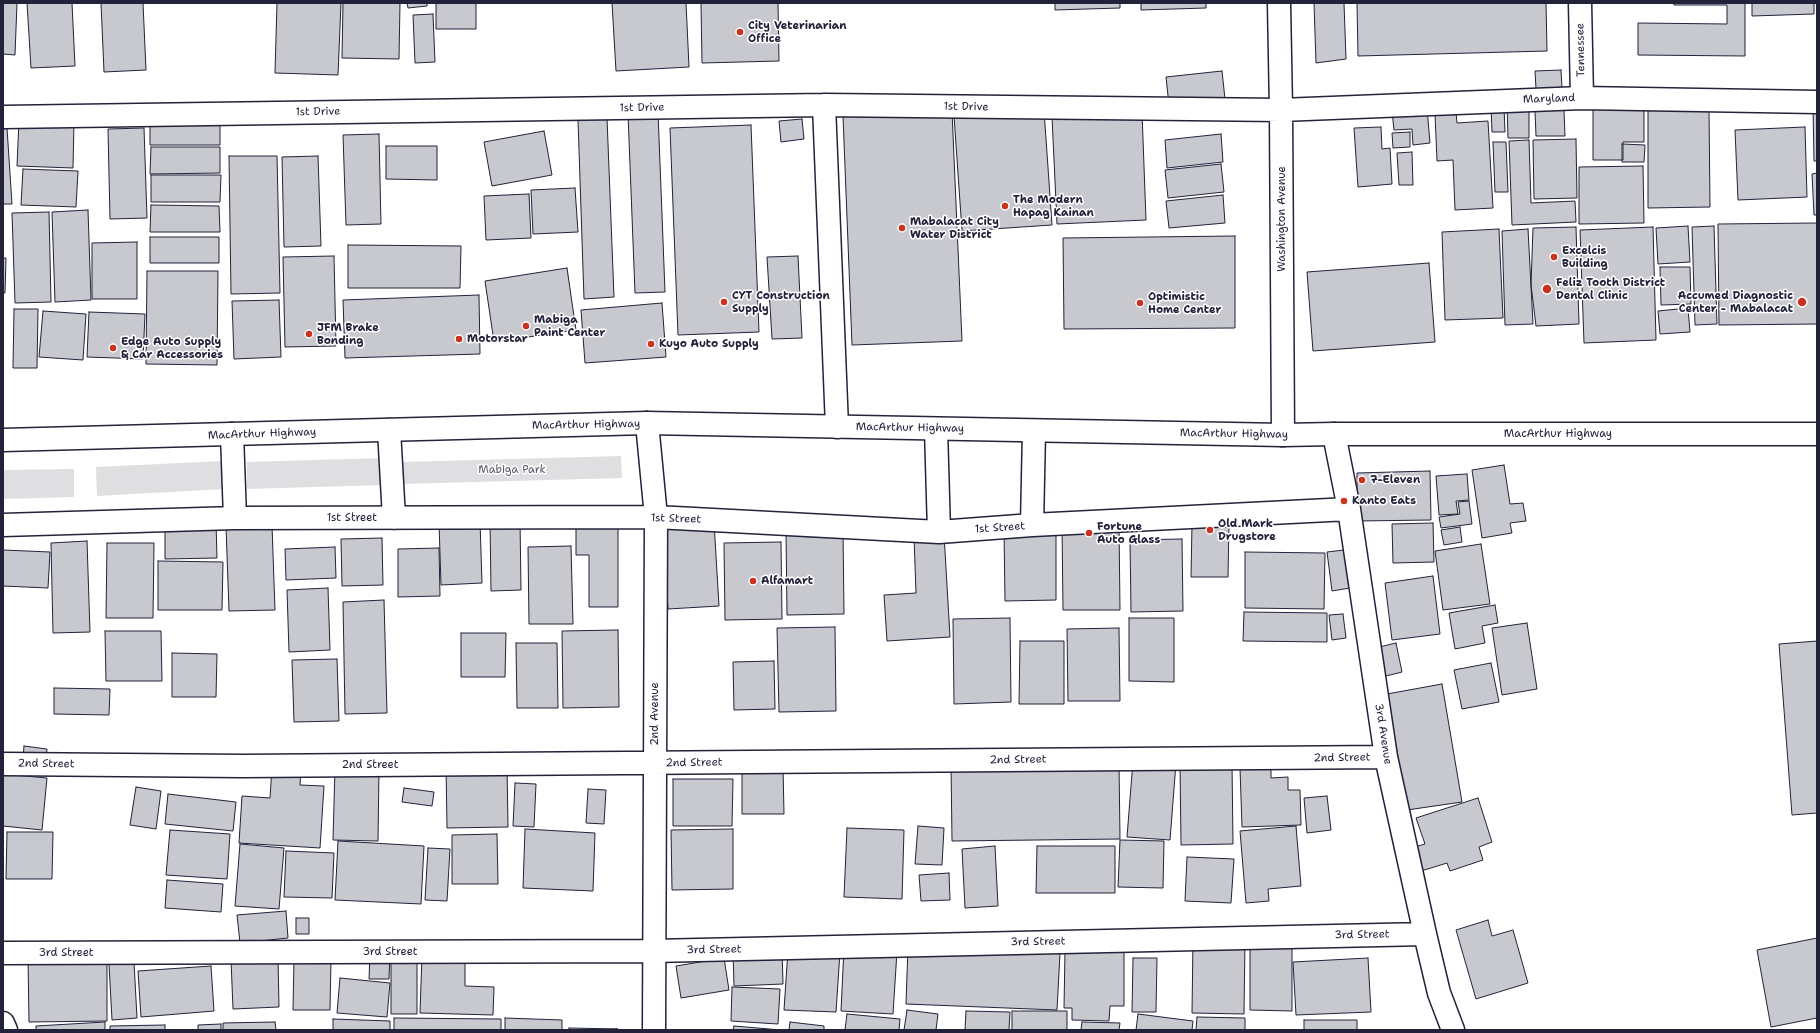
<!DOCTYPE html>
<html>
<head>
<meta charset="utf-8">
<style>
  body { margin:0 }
  #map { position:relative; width:1820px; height:1033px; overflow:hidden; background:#fff; font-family:"Shantell Sans",sans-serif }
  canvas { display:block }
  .frame { position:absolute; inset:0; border:4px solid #22223b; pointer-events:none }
</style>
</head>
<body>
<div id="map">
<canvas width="1820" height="1033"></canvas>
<div class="frame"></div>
</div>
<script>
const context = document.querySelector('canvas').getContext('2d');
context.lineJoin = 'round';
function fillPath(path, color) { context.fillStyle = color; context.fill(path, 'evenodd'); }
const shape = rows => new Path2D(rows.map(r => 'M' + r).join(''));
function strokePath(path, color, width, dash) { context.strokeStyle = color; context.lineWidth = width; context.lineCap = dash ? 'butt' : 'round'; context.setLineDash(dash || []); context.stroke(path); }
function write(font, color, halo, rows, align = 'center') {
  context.font = font + ' "Shantell Sans",sans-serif'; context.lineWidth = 3; context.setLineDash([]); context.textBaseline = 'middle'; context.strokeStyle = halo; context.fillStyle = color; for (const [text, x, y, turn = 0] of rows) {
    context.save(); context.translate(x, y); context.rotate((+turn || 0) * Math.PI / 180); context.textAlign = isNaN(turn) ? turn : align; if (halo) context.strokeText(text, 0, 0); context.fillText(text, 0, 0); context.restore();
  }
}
fillPath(shape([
  [621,456,622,478,402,484,402,462],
  [383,458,384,485,247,489,247,462],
  [223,461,225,489,97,496,96,467],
  [74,469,74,497,3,499,3,470]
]), '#dfdfe2');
const building = shape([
  [3,3,17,3,15,55,3,54,3,3],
  [27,3,72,3,75,66,31,68,27,3],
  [101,3,143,3,146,70,104,72,101,3],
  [277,3,341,3,338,75,275,73,277,3],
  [343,3,400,3,399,59,342,58,343,3],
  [407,3,427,3,427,6,408,8,407,3],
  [436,3,476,3,476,29,436,29,436,3],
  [612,3,686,3,689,67,616,71,612,3],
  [701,3,778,3,779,61,702,63,701,3],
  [1055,3,1120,3,1120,8,1055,10,1055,3],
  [1141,3,1206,3,1206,8,1141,10,1141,3],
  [1314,3,1344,3,1346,59,1316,63,1314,3],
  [1357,3,1546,3,1547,51,1358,56,1357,3],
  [1674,3,1745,3,1745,56,1638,55,1638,23,1727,24,1727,5,1674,5,1674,3],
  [1752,3,1814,3,1814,14,1752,16,1752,3],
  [433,14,435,62,415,63,413,15,433,14],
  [1561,70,1562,88,1536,89,1535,71,1561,70],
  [1222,71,1225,99,1169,105,1166,77,1222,71],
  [1507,103,1529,103,1529,138,1508,138,1507,103],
  [1504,106,1505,132,1492,132,1491,107,1504,106],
  [1593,106,1644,106,1644,142,1623,142,1623,160,1593,160,1593,106],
  [1813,107,1817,107,1817,161,1814,161,1813,107],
  [1427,108,1430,143,1413,145,1412,129,1394,130,1392,111,1427,108],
  [1709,108,1710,207,1648,208,1648,109,1709,108],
  [1044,110,1052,225,962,231,954,116,1044,110],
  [1564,110,1565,136,1536,136,1535,111,1564,110],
  [952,111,962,341,852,345,843,116,952,111],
  [658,112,665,292,635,293,628,114,658,112],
  [1142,112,1146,220,1057,224,1052,117,1142,112],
  [1456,112,1457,123,1488,121,1493,208,1455,210,1453,160,1437,161,1435,114,1456,112],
  [607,118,614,297,584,299,578,120,607,118],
  [150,119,220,119,220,145,150,145,150,119],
  [802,119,804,139,781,142,779,121,802,119],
  [19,120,74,122,73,168,17,166,19,120],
  [751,125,759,332,678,335,670,128,751,125],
  [1381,127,1382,149,1390,148,1392,184,1358,187,1354,128,1381,127],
  [1805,127,1807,197,1738,200,1735,130,1805,127],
  [7,128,12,204,3,204,3,129,7,128],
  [144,128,147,218,110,219,108,129,144,128],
  [544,131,552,175,492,186,484,142,544,131],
  [1410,132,1410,147,1393,148,1392,133,1410,132],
  [379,134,381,224,346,225,343,135,379,134],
  [1221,134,1223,162,1167,168,1165,140,1221,134],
  [1576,139,1577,198,1534,199,1533,140,1576,139],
  [1529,140,1531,203,1575,201,1576,222,1512,225,1509,141,1529,140],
  [1493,142,1506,142,1508,192,1495,192,1493,142],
  [1622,144,1645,145,1644,162,1622,162,1622,144],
  [386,146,437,146,437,180,386,179,386,146],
  [151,147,220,147,220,173,150,174,151,147],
  [1412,152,1413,185,1399,185,1397,153,1412,152],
  [229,156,277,156,280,293,231,294,229,156],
  [318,156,321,246,284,247,282,157,318,156],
  [1221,164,1224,192,1168,198,1165,170,1221,164],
  [1643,166,1644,223,1579,224,1579,167,1643,166],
  [23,169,78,171,76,207,21,205,23,169],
  [1817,173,1817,215,1814,215,1812,174,1817,173],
  [151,175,221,175,220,202,151,202,151,175],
  [575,188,578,232,533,234,531,190,575,188],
  [529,194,531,238,486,240,484,196,529,194],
  [1223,195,1225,223,1169,228,1166,201,1223,195],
  [151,205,219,206,220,232,150,232,151,205],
  [88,210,91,300,55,302,52,212,88,210],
  [49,212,51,302,15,303,12,213,49,212],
  [1817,223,1817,324,1719,325,1718,224,1817,223],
  [1688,226,1690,262,1658,264,1656,228,1688,226],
  [1714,226,1717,324,1695,325,1692,227,1714,226],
  [1576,227,1579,324,1536,326,1531,285,1533,228,1576,227],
  [1653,227,1656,340,1584,343,1580,230,1653,227],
  [1499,229,1503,318,1445,320,1442,232,1499,229],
  [1528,229,1533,324,1505,325,1502,231,1528,229],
  [1235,236,1235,328,1064,329,1063,238,1235,236],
  [150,237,219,237,219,263,150,263,150,237],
  [137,242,137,299,92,299,92,243,137,242],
  [348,245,461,246,460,288,348,288,348,245],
  [334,256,336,346,285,347,283,257,334,256],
  [798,256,802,338,772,339,767,257,798,256],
  [3,258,6,258,5,293,3,293,3,258],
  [1429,263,1435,342,1313,351,1307,272,1429,263],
  [1660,267,1690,267,1691,304,1661,305,1660,267],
  [567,268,576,330,494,342,485,281,567,268],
  [147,271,218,271,217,365,146,364,147,271],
  [479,295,480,354,345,358,343,300,479,295],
  [279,300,281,357,234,359,232,301,279,300],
  [662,303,666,357,585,363,581,310,662,303],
  [1688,308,1690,332,1660,334,1658,311,1688,308],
  [14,309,38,309,37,368,13,368,14,309],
  [43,311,86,314,83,360,39,357,43,311],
  [89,312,145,314,143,359,87,357,89,312],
  [1504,465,1510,504,1523,503,1526,521,1510,523,1512,533,1482,538,1472,470,1504,465],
  [1430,471,1431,520,1357,521,1357,473,1430,471],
  [1467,474,1469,500,1456,501,1458,514,1439,515,1436,476,1467,474],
  [1469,501,1472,524,1441,528,1439,517,1460,514,1458,502,1469,501],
  [520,519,521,590,491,591,490,520,520,519],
  [216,521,217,558,165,559,165,523,216,521],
  [480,521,482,583,441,585,439,523,480,521],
  [714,522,719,606,668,609,663,525,714,522],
  [1433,523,1434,562,1393,563,1392,524,1433,523],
  [576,524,618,524,618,607,589,607,589,555,576,555,576,524],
  [1192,524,1229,524,1228,577,1191,577,1192,524],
  [272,525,275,610,229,611,226,527,272,525],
  [1119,525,1120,610,1063,610,1062,526,1119,525],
  [1460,527,1462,542,1444,545,1441,530,1460,527],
  [1004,528,1056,528,1056,600,1005,601,1004,528],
  [843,530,844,614,787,615,786,531,843,530],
  [944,534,950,637,887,641,884,595,916,593,914,536,944,534],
  [382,538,383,585,342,586,341,539,382,538],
  [1182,539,1183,611,1131,612,1130,540,1182,539],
  [87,541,90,632,53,633,51,543,87,541],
  [781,542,782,619,725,620,724,543,781,542],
  [107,543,154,543,153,618,106,618,107,543],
  [1481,544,1490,604,1443,610,1435,551,1481,544],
  [571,546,573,624,529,624,528,547,571,546],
  [335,547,336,578,286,580,285,549,335,547],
  [439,548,440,596,398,597,398,549,439,548],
  [3,550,50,552,48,588,3,586,3,550],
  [1344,550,1350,588,1332,591,1327,552,1344,550],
  [1245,552,1325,553,1324,609,1245,608,1245,552],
  [158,561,223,562,222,610,158,610,158,561],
  [1433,576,1440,634,1392,640,1385,583,1433,576],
  [328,588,330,650,289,652,287,590,328,588],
  [384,600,387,713,345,714,343,602,384,600],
  [1495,605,1498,623,1482,626,1485,643,1455,649,1449,613,1495,605],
  [1244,612,1327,613,1327,642,1243,641,1244,612],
  [1343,614,1346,638,1332,640,1329,615,1343,614],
  [1010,618,1011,702,954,704,953,619,1010,618],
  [1129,618,1174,618,1174,682,1129,681,1129,618],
  [1527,623,1537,689,1502,695,1492,628,1527,623],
  [835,627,836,711,779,712,777,628,835,627],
  [1119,628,1120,701,1068,701,1067,629,1119,628],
  [618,630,619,707,563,708,562,631,618,630],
  [105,631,161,631,162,681,106,681,105,631],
  [461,633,506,633,505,677,461,677,461,633],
  [1020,641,1064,641,1064,704,1019,704,1020,641],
  [1817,641,1817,813,1792,815,1779,644,1817,641],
  [516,643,557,643,558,708,517,708,516,643],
  [1396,643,1402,672,1378,678,1371,649,1396,643],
  [172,653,217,654,216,697,172,697,172,653],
  [337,659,339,721,294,722,292,660,337,659],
  [774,661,775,709,734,710,733,662,774,661],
  [1491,663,1499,702,1462,709,1454,670,1491,663],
  [1442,684,1462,802,1407,810,1387,694,1442,684],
  [54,688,110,689,109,715,54,714,54,688],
  [24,746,47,749,46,761,23,759,24,746],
  [1133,761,1176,763,1170,840,1127,837,1133,761],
  [1119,763,1120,839,952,841,951,764,1119,763],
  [1180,764,1232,764,1233,844,1181,845,1180,764],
  [507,765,508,827,447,828,446,766,507,765],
  [783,766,784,814,742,814,742,767,783,766],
  [272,767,301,768,300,785,324,786,320,848,239,843,242,796,270,798,272,767],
  [1271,767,1271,778,1288,777,1288,790,1300,790,1301,825,1242,827,1240,768,1271,767],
  [335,768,379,768,378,841,333,840,335,768],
  [3,774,47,778,42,830,3,826,3,774],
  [673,779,733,779,732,826,673,826,673,779],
  [515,783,536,784,534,827,513,826,515,783],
  [136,787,161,791,156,829,130,825,136,787],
  [404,788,434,792,432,806,402,802,404,788],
  [588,789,606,790,604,824,586,823,588,789],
  [168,794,236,802,233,831,165,824,168,794],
  [1327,796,1331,830,1307,833,1304,798,1327,796],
  [1478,798,1492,842,1479,847,1483,860,1450,871,1447,863,1418,872,1411,848,1425,844,1416,818,1478,798],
  [918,826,944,828,942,865,915,864,918,826],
  [1296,826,1301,886,1268,889,1269,901,1246,903,1240,831,1296,826],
  [847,828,904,830,902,899,844,897,847,828],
  [525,829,595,833,593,891,523,888,525,829],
  [733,829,733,889,672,890,671,830,733,829],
  [170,830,230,834,227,879,166,875,170,830],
  [7,832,53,832,52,879,6,879,7,832],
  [497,834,498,884,452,884,452,835,497,834],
  [1120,840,1164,841,1163,888,1118,887,1120,840],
  [338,841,424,846,421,904,335,900,338,841],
  [240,844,284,848,279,909,235,906,240,844],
  [995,846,998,906,965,908,962,849,995,846],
  [1037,846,1115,846,1115,893,1036,893,1037,846],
  [428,848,450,849,447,901,425,900,428,848],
  [286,851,334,853,332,898,284,897,286,851],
  [1187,857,1234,859,1231,903,1185,901,1187,857],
  [949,873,950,900,921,901,919,875,949,873],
  [167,880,223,884,221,912,165,908,167,880],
  [286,911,288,938,240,943,237,915,286,911],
  [296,918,309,918,309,934,296,934,296,918],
  [1488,920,1492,936,1513,930,1528,983,1476,999,1456,930,1488,920],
  [1817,938,1817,1018,1771,1027,1757,950,1817,938],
  [1193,940,1245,941,1244,1014,1192,1013,1193,940],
  [908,947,1060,953,1057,1010,906,1004,908,947],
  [1250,947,1292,947,1292,1011,1250,1010,1250,947],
  [844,948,897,951,893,1014,841,1011,844,948],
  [782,949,783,984,734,986,733,951,782,949],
  [788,950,840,952,836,1012,784,1010,788,950],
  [1065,951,1124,952,1124,1006,1110,1006,1109,1021,1072,1020,1072,1008,1064,1008,1065,951],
  [391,952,417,953,417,1014,391,1014,391,952],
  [370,953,390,953,389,979,369,979,370,953],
  [422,955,465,956,465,986,494,987,493,1015,420,1013,422,955],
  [107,956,107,1021,29,1022,28,958,107,956],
  [278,958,279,1007,233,1009,231,960,278,958],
  [294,958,331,959,330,1010,293,1010,294,958],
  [724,958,729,990,681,998,676,966,724,958],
  [1133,958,1157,958,1156,1012,1132,1012,1133,958],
  [1368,958,1371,1012,1296,1015,1293,962,1368,958],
  [134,962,137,1018,112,1020,109,964,134,962],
  [211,966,214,1011,141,1017,138,971,211,966],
  [340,978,390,983,387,1017,337,1013,340,978],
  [732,987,780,989,778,1024,731,1021,732,987],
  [907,1010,938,1014,936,1030,904,1030,907,1010],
  [966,1011,1010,1012,1009,1030,965,1030,966,1011],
  [1012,1011,1067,1011,1067,1030,1012,1030,1012,1011],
  [847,1014,900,1019,899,1030,845,1030,847,1014],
  [1138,1014,1193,1021,1192,1030,1136,1030,1138,1014],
  [1197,1017,1245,1018,1245,1030,1196,1030,1197,1017],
  [394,1018,501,1019,501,1030,394,1030,394,1018],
  [505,1018,562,1020,562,1030,505,1030,505,1018],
  [333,1019,390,1021,390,1030,333,1030,333,1019],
  [1304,1020,1357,1020,1357,1030,1304,1030,1304,1020],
  [105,1022,105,1030,36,1030,36,1026,105,1022],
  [275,1022,276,1030,223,1030,223,1023,275,1022],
  [790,1022,824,1026,824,1030,789,1030,790,1022],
  [1082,1022,1120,1023,1119,1030,1081,1030,1082,1022],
  [221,1024,221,1030,198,1030,198,1025,221,1024],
  [165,1025,165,1030,110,1030,110,1026,165,1025],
  [734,1026,781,1030,733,1030,734,1026],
  [569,1028,618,1029,569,1030,569,1028]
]);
fillPath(building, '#c8c8cf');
strokePath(building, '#22223b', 1);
const minor = shape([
  [1279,3,1281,110,1283,435],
  [1580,3,1582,98],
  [824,105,837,427],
  [3,117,824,105,1281,110,1582,98,1817,102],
  [647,423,656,517,654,1030],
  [936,429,939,532],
  [389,430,394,518],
  [232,434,235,518],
  [1334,434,1349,509,1386,757,1425,934,1439,993,1453,1030],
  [3,525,235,518,656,517,939,532,1032,525,1349,509],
  [1032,525,1034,431],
  [3,764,243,766,1386,757],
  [3,953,653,951,1425,934],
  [3,1023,6,1030]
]);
const highway = shape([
  [3,440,647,423,1283,435,1334,434,1817,434]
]);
strokePath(minor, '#22223b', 25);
strokePath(highway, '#22223b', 25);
strokePath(minor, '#fff', 22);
strokePath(highway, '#fff', 22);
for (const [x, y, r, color] of [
  [740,32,4,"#c8321e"],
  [1005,206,4,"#c8321e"],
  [902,228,4,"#c8321e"],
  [1554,257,4,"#c8321e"],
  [1547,289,5,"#c8321e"],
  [724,302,4,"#c8321e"],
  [1802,302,5,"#c8321e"],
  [1140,303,4,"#c8321e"],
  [526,326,4,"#c8321e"],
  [309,334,4,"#c8321e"],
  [459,339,4,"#c8321e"],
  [651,344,4,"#c8321e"],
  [113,348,4,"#c8321e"],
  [1362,480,4,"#c8321e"],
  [1344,501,4,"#c8321e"],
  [1210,530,4,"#c8321e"],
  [1089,533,4,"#c8321e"],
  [753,581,4,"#c8321e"]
]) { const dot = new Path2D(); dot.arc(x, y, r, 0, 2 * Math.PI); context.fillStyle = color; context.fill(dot); strokePath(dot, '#fff', 1.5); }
write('bold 11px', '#22223b', '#fff', [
  ["City Veterinarian",748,26],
  ["Office",748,39],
  ["The Modern",1013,200],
  ["Hapag Kainan",1013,213],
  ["Mabalacat City",910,222],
  ["Water District",910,235],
  ["Excelcis",1562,251],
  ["Building",1562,264],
  ["Feliz Tooth District",1556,283],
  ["Dental Clinic",1556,296],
  ["CYT Construction",732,296],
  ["Supply",732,309],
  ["Accumed Diagnostic",1793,296,"right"],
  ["Center - Mabalacat",1793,309,"right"],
  ["Optimistic",1148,297],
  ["Home Center",1148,310],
  ["Mabiga",534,320],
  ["Paint Center",534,333],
  ["JFM Brake",317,328],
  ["Bonding",317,341],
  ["Motorstar",467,339],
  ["Edge Auto Supply",121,342],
  ["& Car Accessories",121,355],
  ["Kuyo Auto Supply",659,344],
  ["7-Eleven",1370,480],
  ["Kanto Eats",1352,501],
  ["Old Mark",1218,524],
  ["Drugstore",1218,537],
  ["Fortune",1097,527],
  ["Auto Glass",1097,540],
  ["Alfamart",761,581]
], 'left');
write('11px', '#22223b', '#fff', [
  ["Tennessee",1581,50,-91],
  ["Maryland",1549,99,-2],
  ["1st Drive",966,107,1],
  ["1st Drive",642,108,-1],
  ["1st Drive",318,112,-1],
  ["Washington Avenue",1282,219,-90],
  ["MacArthur Highway",586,425,-1],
  ["MacArthur Highway",910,428,1],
  ["MacArthur Highway",262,434,-2],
  ["MacArthur Highway",1234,434,1],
  ["MacArthur Highway",1558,434],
  ["1st Street",352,518],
  ["1st Street",676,519,2],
  ["1st Street",1000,528,-4],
  ["2nd Avenue",655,714,-90],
  ["3rd Avenue",1383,734,81],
  ["2nd Street",1342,758,-1],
  ["2nd Street",1018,760,-1],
  ["2nd Street",694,763,-1],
  ["2nd Street",46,764,1],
  ["2nd Street",370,765],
  ["3rd Street",1362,935,-1],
  ["3rd Street",1038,942,-1],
  ["3rd Street",714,950,-1],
  ["3rd Street",390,952],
  ["3rd Street",66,953]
]);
write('11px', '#5b5b6d', '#fff', [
  ["Mabiga Park",512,470]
]);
</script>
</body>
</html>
